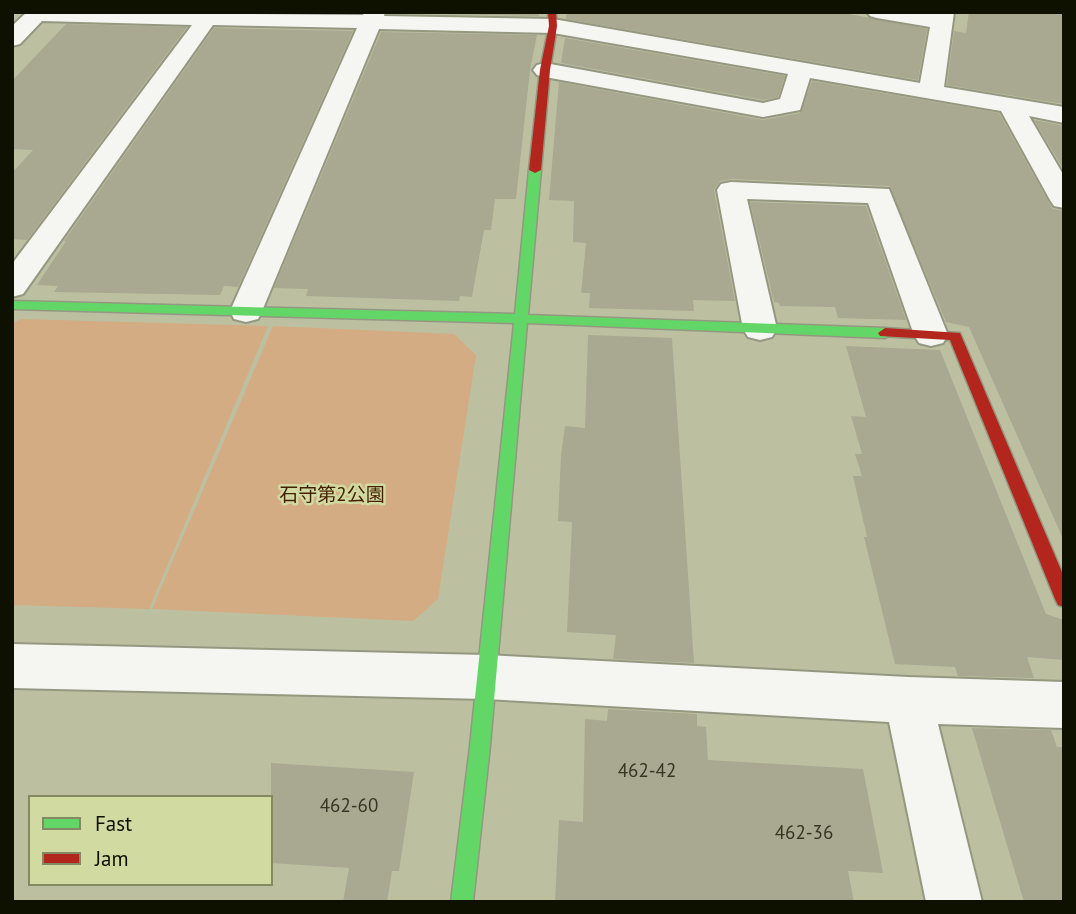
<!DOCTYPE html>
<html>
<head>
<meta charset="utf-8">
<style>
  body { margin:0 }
  #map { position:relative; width:1076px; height:914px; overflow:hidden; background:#bcc0a1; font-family:"PT Sans",sans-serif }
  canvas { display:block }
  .frame { position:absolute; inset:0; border:14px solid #0e1000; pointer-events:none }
  .legend { position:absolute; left:28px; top:795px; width:245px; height:91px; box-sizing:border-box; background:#d1daa1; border:2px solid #838961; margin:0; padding:9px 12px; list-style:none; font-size:21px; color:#0e1000 }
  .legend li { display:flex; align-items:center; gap:14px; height:35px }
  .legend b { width:35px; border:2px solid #838961 }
</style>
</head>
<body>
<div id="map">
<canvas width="1076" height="914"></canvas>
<div class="frame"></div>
<ul class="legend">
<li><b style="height:9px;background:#63d668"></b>Fast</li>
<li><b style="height:9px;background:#b3261e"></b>Jam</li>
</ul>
</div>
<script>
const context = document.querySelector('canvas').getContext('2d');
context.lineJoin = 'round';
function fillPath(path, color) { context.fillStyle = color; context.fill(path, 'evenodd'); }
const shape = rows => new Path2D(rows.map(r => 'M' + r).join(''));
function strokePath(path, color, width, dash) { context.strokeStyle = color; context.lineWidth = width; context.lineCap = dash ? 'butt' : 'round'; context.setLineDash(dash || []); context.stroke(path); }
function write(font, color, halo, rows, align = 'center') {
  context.font = font + ' "PT Sans","Noto Sans JP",sans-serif'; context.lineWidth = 5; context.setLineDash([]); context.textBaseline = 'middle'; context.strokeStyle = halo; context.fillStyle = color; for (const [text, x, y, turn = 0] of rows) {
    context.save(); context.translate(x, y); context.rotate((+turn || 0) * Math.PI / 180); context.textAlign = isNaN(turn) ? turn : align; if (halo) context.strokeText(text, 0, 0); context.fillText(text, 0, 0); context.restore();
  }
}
fillPath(shape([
  [21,319,268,326,149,609,12,605,12,324],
  [273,326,454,334,476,355,438,599,413,621,152,609]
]), '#d3ac83');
fillPath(shape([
  [387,12,538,12,539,16,387,13],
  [566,12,839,12,927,29,918,80,566,19],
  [969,12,1064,12,1064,104,947,85,954,31,966,33],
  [66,24,187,27,27,240,12,239,12,173,33,150,12,149,12,81],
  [214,28,353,31,238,287,224,286,220,295,54,292,58,286,37,285,66,241,64,241],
  [381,32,537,35,530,70,516,199,495,199,491,230,484,230,472,297,460,296,459,301,306,296,308,289,274,288],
  [565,38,785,76,778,97,763,100,561,63],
  [812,81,999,113,1048,201,1053,209,1064,211,1064,541,969,327,946,322,889,186,731,179,720,181,714,190,735,301,693,300,694,311,589,308,590,293,581,293,586,243,573,242,574,201,549,200,559,82,763,120,800,113],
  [1034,120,1064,126,1064,170],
  [750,202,866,206,906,320,838,318,835,307,780,306,779,303,774,302],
  [588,335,672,338,694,663,613,659,616,635,567,632,572,522,558,521,561,455,565,426,585,428],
  [846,346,940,350,1046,614,1064,620,1064,660,1027,657,1034,678,958,676,955,667,895,664,864,537,867,537,853,476,862,476,855,454,862,454,851,416,866,417],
  [608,709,697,714,697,726,706,727,708,760,863,769,883,873,848,871,854,902,555,902,559,820,583,822,585,719,607,721],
  [972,728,1051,730,1057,747,1064,747,1064,902,1024,902],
  [271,763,414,772,399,871,392,871,387,902,343,902,349,868,271,863]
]), '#a9a890');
const street = shape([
  [27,12,363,15,364,12,385,12,384,16,553,19,920,83,930,27,877,18,870,16,867,12,954,12,944,87,1064,107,1064,123,1029,116,1064,176,1064,208,1054,206,1050,200,1001,111,810,78,800,110,763,117,545,77,537,75,533,70,537,65,545,63,763,103,780,99,788,74,553,33,379,29,262,311,258,319,246,322,234,319,230,311,357,28,213,25,23,294,12,297,12,264,192,25,42,21,20,44,12,46,12,26,27,12],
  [731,182,889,189,948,335,943,343,931,346,919,343,914,335,868,203,747,199,777,329,772,337,760,340,748,337,743,329,717,190,721,184,731,182],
  [12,644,486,655,908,677,1064,682,1064,728,938,724,982,902,926,902,889,722,486,699,12,688,12,644]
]);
const fast = shape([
  [535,167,541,170,528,315,885,328,892,333,885,338,527,323,490,746,473,902,451,902,470,746,514,323,12,309,12,301,515,314,529,170,535,167]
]);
const jam = shape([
  [548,12,556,12,557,26,550,70,541,170,535,173,529,170,540,70,549,26,548,12],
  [885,328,960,333,1064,577,1064,607,1058,605,1055,599,950,340,880,336,878,333,885,328]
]);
strokePath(street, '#959880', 4);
strokePath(fast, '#959880', 3);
strokePath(jam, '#959880', 3);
fillPath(street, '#f5f6f1');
fillPath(fast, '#63d668');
fillPath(jam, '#b3261e');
write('19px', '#451e00', '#d1daa1', [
  ["石守第2公園",332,496]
]);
write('19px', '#353624', null, [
  ["462-42",647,772],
  ["462-60",349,807],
  ["462-36",804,834]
]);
</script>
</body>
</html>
